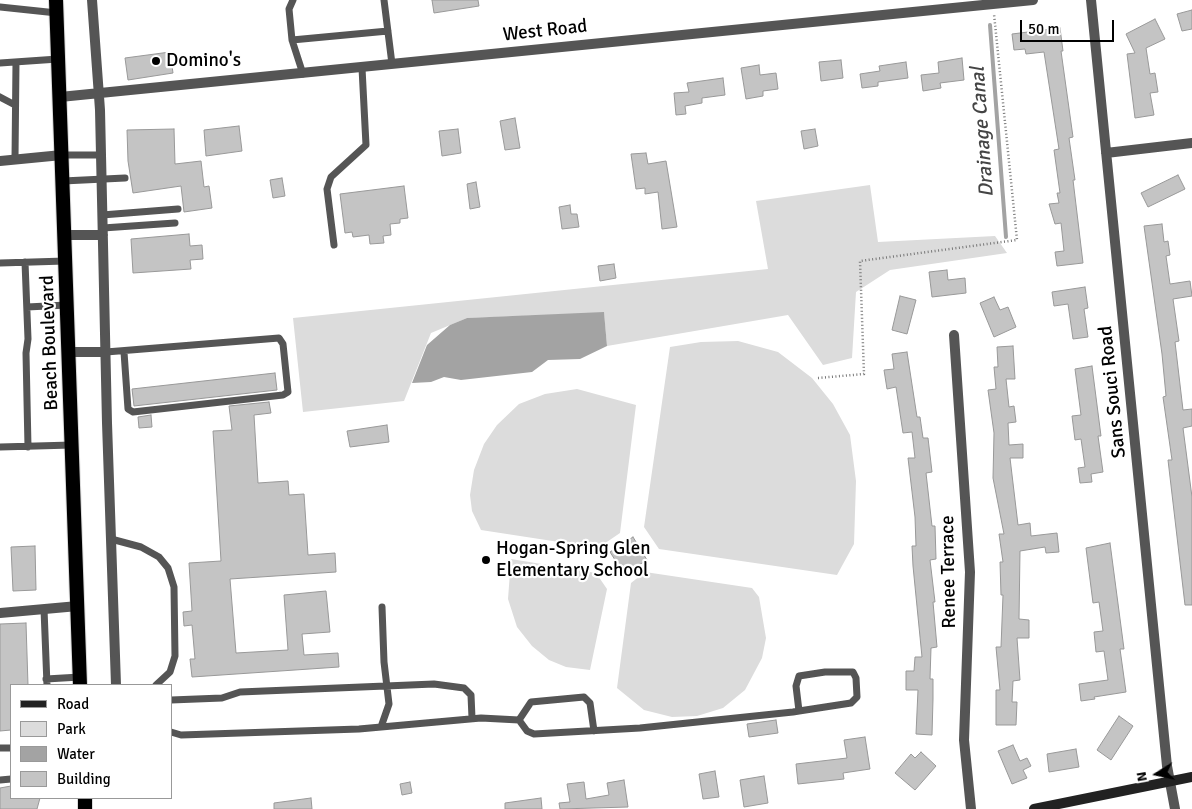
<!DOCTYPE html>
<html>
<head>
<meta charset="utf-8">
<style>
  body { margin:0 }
  #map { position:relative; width:1192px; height:809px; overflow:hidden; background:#fff; font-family:Signika,sans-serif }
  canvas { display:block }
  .legend { position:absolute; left:10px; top:684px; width:162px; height:115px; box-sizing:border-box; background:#fff; border:1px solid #999; margin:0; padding:6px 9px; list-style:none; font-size:15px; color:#000 }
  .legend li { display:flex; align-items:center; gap:10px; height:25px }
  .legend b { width:25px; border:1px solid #999 }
  .north { position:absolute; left:1132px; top:749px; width:50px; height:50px; -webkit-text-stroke:4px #fff; paint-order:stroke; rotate:260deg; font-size:14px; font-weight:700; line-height:20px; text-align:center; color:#000 }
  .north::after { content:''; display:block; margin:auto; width:18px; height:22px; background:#000; clip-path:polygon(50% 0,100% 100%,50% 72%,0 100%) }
  .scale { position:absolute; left:1020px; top:20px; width:94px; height:22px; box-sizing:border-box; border:2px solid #000; border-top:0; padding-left:6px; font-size:15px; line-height:18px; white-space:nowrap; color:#000; -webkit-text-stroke:4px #fff; paint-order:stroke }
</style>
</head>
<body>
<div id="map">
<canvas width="1192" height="809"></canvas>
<ul class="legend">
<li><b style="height:6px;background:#222"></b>Road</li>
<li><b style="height:14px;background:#dcdcdc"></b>Park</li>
<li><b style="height:14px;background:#a3a3a3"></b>Water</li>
<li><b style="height:14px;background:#c4c4c4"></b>Building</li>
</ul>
<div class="north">N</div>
<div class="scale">50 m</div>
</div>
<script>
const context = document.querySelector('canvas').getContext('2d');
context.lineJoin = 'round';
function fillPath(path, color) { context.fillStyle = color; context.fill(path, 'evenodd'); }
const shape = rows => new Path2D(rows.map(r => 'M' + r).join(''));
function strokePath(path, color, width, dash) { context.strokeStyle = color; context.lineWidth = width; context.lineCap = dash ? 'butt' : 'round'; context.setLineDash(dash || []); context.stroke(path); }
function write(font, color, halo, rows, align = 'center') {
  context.font = font + ' Signika,sans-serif'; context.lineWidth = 4.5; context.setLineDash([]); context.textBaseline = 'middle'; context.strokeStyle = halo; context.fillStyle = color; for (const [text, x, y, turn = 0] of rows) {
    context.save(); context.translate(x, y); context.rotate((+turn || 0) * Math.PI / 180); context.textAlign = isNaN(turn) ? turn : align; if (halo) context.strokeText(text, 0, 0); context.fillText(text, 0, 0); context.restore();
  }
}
fillPath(shape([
  [870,185,878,242,995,236,1007,253,890,270,856,292,852,358,823,365,788,315,607,346,604,313,467,318,431,333,404,401,303,412,293,318,768,269,756,201],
  [738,341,778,352,812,378,833,404,850,435,856,481,854,544,837,575,659,549,644,527,670,347,701,342],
  [577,389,636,405,620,533,598,548,481,530,472,511,470,495,474,470,484,444,497,425,519,404,545,394],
  [511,559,596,573,607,589,590,670,566,667,549,660,532,646,517,627,508,599],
  [645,572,752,588,759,597,766,638,762,658,745,690,723,708,697,716,672,717,644,710,617,688,631,583]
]), '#dcdcdc');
fillPath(shape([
  [604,312,607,346,580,359,548,360,532,372,461,380,444,377,431,382,412,383,427,345,450,325,467,318]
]), '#a3a3a3');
strokePath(shape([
  [990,25,1006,237]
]), '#a3a3a3', 4);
const building = shape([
  [432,0,478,0,479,6,434,13,432,0],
  [1192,10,1192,29,1182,31,1177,14,1192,10],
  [1155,19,1165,39,1146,48,1150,74,1155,73,1158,92,1150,93,1154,115,1135,118,1127,54,1135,53,1126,34,1155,19],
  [1060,28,1063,51,1061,51,1073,137,1069,138,1075,180,1073,180,1083,263,1057,266,1055,252,1064,251,1061,223,1055,224,1049,204,1059,203,1057,193,1060,193,1054,150,1059,149,1044,52,1026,54,1025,49,1014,50,1012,34,1060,28],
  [170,52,173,73,128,80,125,58,170,52],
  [962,58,964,80,940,83,941,88,923,91,921,75,939,73,938,62,962,58],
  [841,60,843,78,821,81,819,62,841,60],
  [906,62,908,78,878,82,878,86,862,88,860,74,880,71,879,66,906,62],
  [759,65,760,75,776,73,778,89,763,91,763,96,746,99,741,68,759,65],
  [723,78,725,95,702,98,702,103,685,106,686,114,676,115,674,93,689,92,687,83,723,78],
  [515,118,520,148,505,150,500,121,515,118],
  [239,126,242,151,206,156,204,130,239,126],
  [174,129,175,164,201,161,204,187,209,186,212,208,184,212,181,186,133,193,128,161,127,130,174,129],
  [458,129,461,153,442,156,439,131,458,129],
  [815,129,818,146,804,149,801,131,815,129],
  [646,153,648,164,666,161,677,227,662,229,658,192,645,194,645,188,636,189,631,154,646,153],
  [1178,175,1185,189,1148,207,1141,193,1178,175],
  [282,178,285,196,273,198,270,180,282,178],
  [476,182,480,207,470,209,467,184,476,182],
  [404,186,408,218,400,219,400,223,390,224,391,235,383,236,384,243,370,244,369,235,353,237,352,232,345,233,340,194,404,186],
  [570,205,571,214,577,214,579,227,562,229,559,207,570,205],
  [1162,224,1164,242,1168,241,1170,255,1166,256,1170,284,1190,281,1192,296,1173,299,1179,341,1175,342,1183,410,1192,409,1192,426,1183,428,1192,497,1192,605,1185,605,1168,460,1172,460,1163,397,1166,396,1162,354,1144,226,1162,224],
  [189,234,190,246,202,245,203,259,190,260,191,269,133,273,131,239,189,234],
  [614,264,616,278,600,281,598,266,614,264],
  [947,270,948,280,965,278,966,293,932,297,929,272,947,270],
  [1085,287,1088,308,1084,309,1088,337,1073,339,1068,304,1054,306,1052,292,1085,287],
  [900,296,916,300,907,334,892,330,900,296],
  [994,297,1000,310,1008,307,1016,327,994,337,980,303,994,297],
  [1013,346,1015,379,1006,379,1009,407,1014,406,1016,422,1008,423,1009,445,1023,444,1023,458,1010,458,1018,525,1030,523,1031,536,1057,533,1059,552,1046,553,1045,547,1020,551,1019,619,1029,620,1029,638,1017,638,1020,680,1013,681,1012,702,1017,702,1016,725,996,725,996,690,1000,690,996,647,1001,647,1003,595,1001,595,1000,562,1003,562,999,534,1004,534,993,478,994,433,988,390,996,389,994,367,998,367,997,347,1013,346],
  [907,352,917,417,920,417,923,438,928,438,932,472,926,473,932,526,935,526,936,559,930,560,935,602,933,602,937,647,931,648,930,679,933,679,933,699,932,735,916,734,918,690,906,690,906,671,914,671,915,657,922,657,913,566,912,546,916,546,915,517,908,458,915,458,912,432,903,433,896,387,887,389,884,370,894,369,892,354,907,352],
  [1092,366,1101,436,1098,436,1103,472,1091,474,1092,482,1080,483,1078,468,1085,467,1081,439,1075,440,1072,416,1081,415,1075,369,1092,366],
  [275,373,277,390,134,406,132,389,275,373],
  [269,402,271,413,254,415,258,483,288,481,289,495,304,494,308,555,335,553,336,572,230,579,236,653,288,650,284,595,326,591,330,632,302,634,304,655,338,653,339,667,192,677,190,659,195,659,192,625,184,626,183,612,192,611,189,563,221,561,213,431,232,430,229,406,269,402],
  [151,415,152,427,139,428,138,417,151,415],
  [387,425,389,442,350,447,347,431,387,425],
  [633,537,647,560,624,574,610,552,633,537],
  [1110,543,1124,649,1120,649,1126,692,1094,697,1095,699,1081,701,1079,684,1108,680,1104,651,1096,652,1094,632,1103,631,1099,602,1093,603,1086,548,1110,543],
  [35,546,36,590,13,591,11,547,35,546],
  [26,623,28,685,11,685,11,730,0,731,0,624,26,623],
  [1119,716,1133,726,1111,760,1097,750,1119,716],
  [776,720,778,733,749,737,747,724,776,720],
  [865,737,870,769,843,773,844,779,798,784,796,764,847,758,844,740,865,737],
  [1013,745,1020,761,1027,758,1031,766,1023,770,1027,778,1012,784,998,751,1013,745],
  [1076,749,1079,767,1049,772,1047,754,1076,749],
  [921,752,936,766,915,790,895,773,911,754,915,758,921,752],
  [715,771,719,797,703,799,699,774,715,771],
  [764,776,768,803,744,807,740,780,764,776],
  [624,780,628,807,560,809,559,803,570,802,567,784,584,782,586,799,609,795,607,783,624,780],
  [410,782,412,793,402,795,400,784,410,782],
  [11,786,11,798,40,798,37,809,0,809,0,788,11,786],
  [311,798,312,809,274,809,274,803,311,798],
  [541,798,542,809,505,809,505,803,541,798]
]);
fillPath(building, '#c4c4c4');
strokePath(building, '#999', 1);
const trunk = shape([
  [56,0,80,685],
  [85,798,85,809]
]);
strokePath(trunk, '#dbdbdb', 16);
strokePath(shape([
  [818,378,864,374,860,261,1017,240,994,14]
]), '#777', 2.5, [1, 2.5]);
strokePath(shape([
  [293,0,289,9,292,40,303,74],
  [384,0,392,64],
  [0,7,57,13],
  [292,40,388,31],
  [0,63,58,59],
  [0,97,15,105],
  [62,155,101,155],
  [15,159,16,62],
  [63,181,125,178],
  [102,215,178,209],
  [103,228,175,223],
  [334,245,327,189,331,177,366,145,362,68],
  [25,262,28,339,26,353,28,447],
  [0,263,65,261],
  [27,307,67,305],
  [106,352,279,338,283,344,288,392,283,395,133,412,128,409,124,352],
  [0,447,72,445],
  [111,539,141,547,159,557,168,568,174,587,175,656,170,672,156,685],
  [44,609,47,685],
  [46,679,80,677],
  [171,700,222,698,240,692,434,684,464,688,471,695,472,718],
  [519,720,531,702,584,697,590,703,594,731],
  [381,727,389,704,384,662,382,607],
  [171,732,181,735,359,729,481,718,519,720,527,731,534,734,640,728,793,712,799,711,851,703,857,697,856,678,853,672,825,672,799,676,796,686,799,711],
  [0,748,11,748],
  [0,780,11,779]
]), '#555', 7);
strokePath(shape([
  [92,0,100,110,107,423,116,685],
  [1091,0,1167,766,1175,809],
  [60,97,1033,0],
  [1106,153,1192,143],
  [0,161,62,155],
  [64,235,103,235],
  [954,335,970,572,964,740,971,809],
  [69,352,106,352],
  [0,613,78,606]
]), '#555', 10);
strokePath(shape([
  [1034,809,1192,777]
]), '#222', 10);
strokePath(trunk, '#000', 14);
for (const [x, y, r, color] of [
  [156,61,5,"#000"],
  [486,560,5,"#000"]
]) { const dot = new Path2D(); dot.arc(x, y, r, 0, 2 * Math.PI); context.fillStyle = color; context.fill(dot); strokePath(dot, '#fff', 2); }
write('19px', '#000', '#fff', [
  ["West Road",545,31,-6],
  ["Beach Boulevard",50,343,-92],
  ["Sans Souci Road",1113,392,-96],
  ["Renee Terrace",949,572,-91]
]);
write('19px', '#000', '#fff', [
  ["Domino's",166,61],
  ["Hogan-Spring Glen",496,549],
  ["Elementary School",496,571]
], 'left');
write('italic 20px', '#444', '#fff', [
  ["Drainage Canal",983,132,-94]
]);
</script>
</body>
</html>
